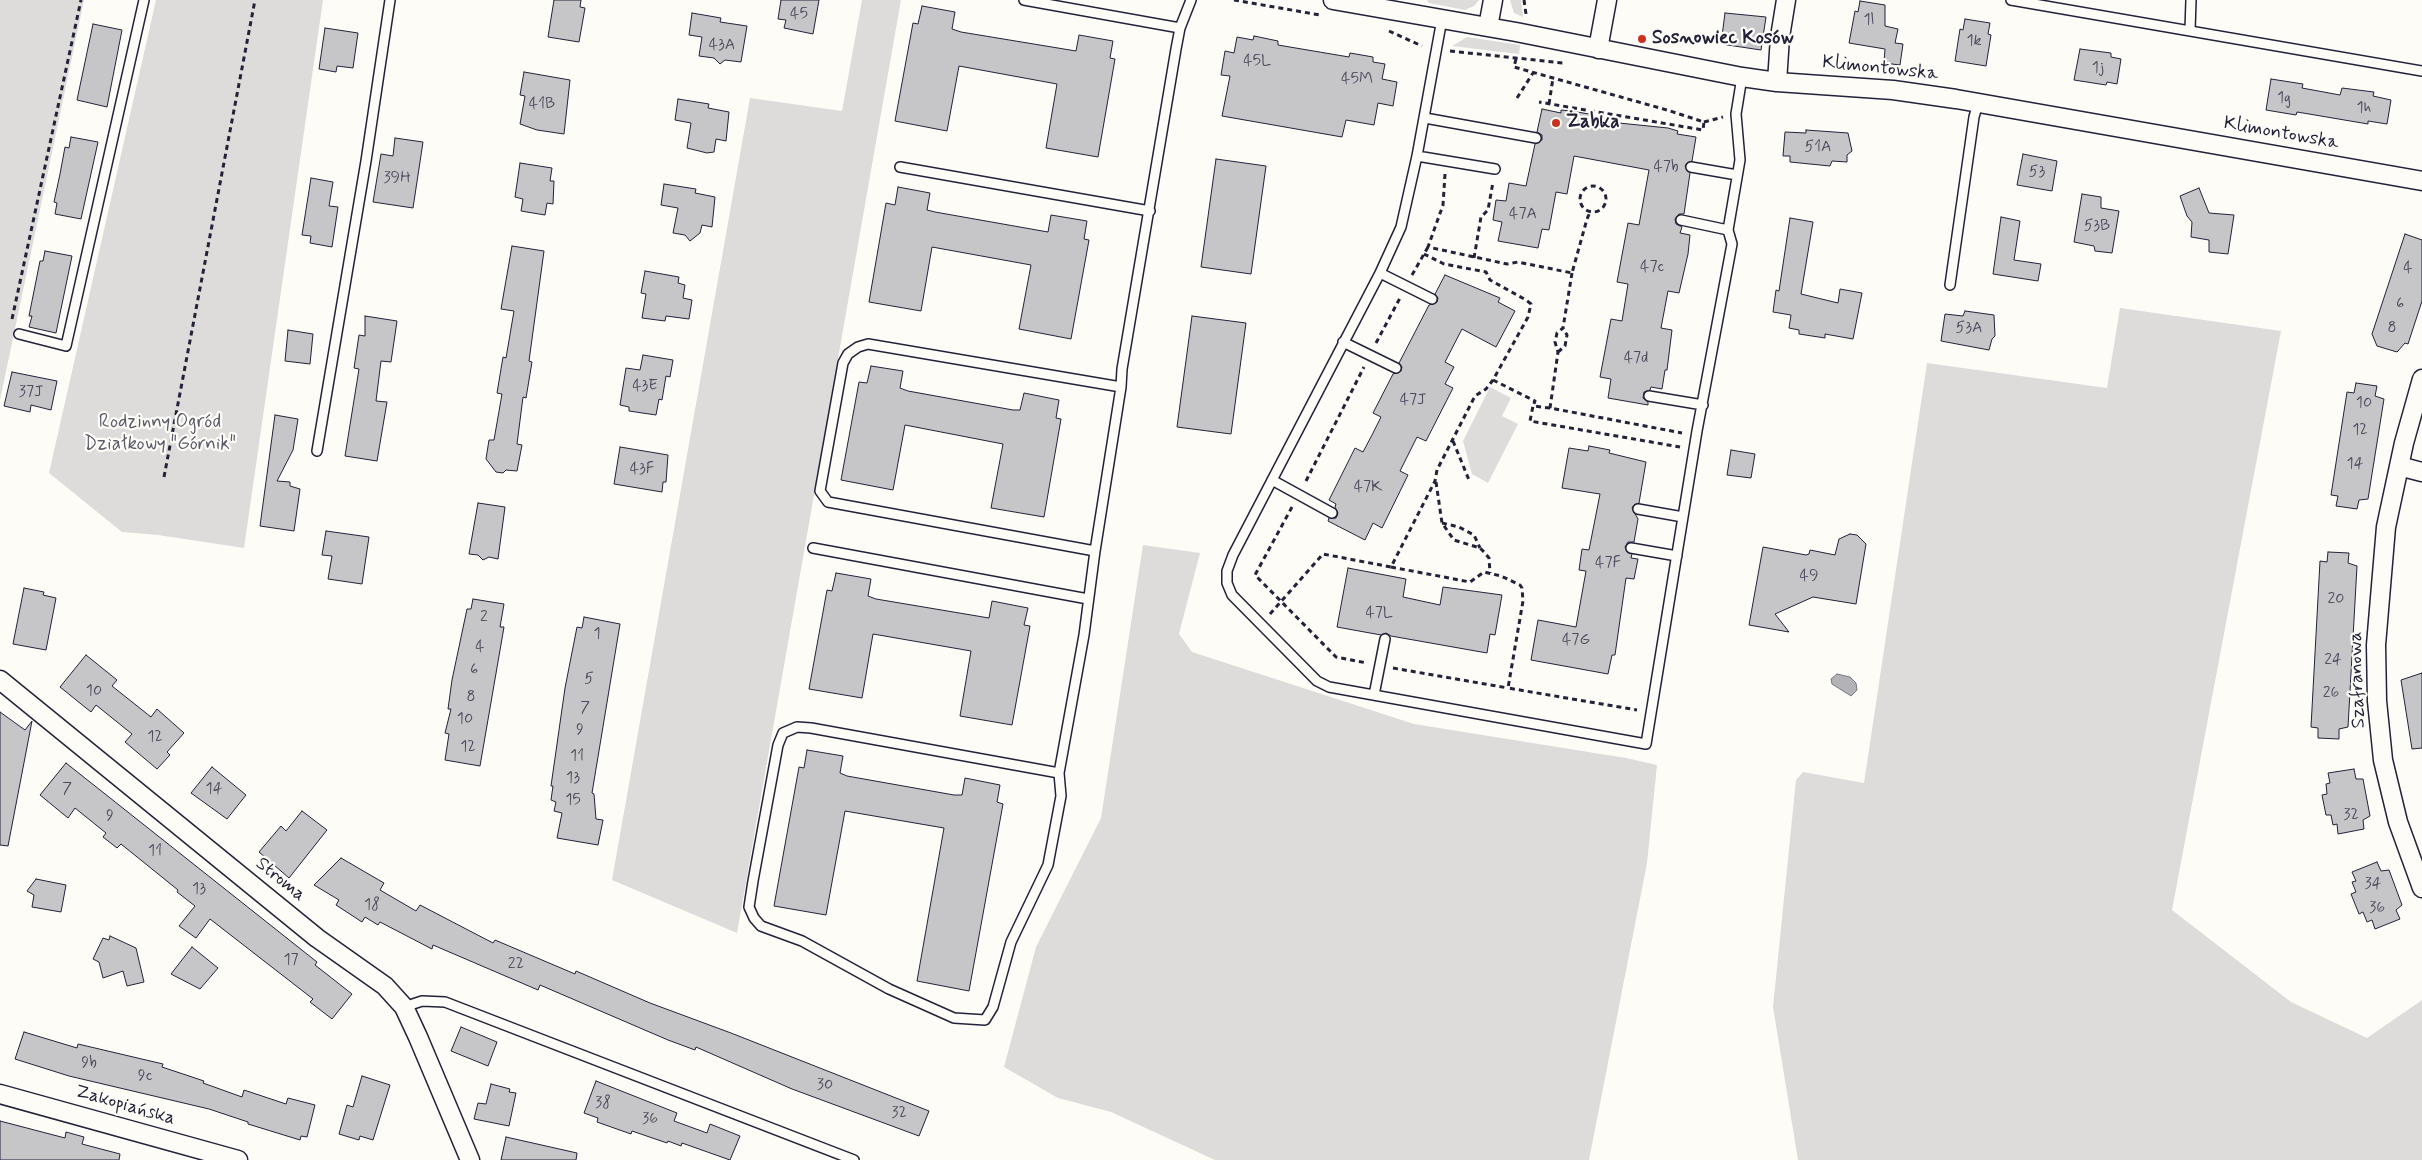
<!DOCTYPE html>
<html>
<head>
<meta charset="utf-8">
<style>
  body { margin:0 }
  canvas { display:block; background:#fdfcf7 }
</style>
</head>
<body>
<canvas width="2422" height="1160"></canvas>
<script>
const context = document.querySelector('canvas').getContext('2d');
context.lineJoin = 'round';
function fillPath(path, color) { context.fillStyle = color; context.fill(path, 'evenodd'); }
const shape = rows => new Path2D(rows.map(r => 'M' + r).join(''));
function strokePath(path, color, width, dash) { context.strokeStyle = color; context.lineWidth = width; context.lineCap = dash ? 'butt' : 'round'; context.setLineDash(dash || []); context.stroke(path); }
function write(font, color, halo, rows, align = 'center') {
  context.font = font + ' Mynerve,sans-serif'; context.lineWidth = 4.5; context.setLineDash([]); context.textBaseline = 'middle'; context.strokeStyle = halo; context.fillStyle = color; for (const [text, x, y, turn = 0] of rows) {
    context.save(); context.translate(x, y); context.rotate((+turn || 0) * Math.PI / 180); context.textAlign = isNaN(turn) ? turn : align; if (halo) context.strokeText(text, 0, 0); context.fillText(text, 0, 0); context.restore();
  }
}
fillPath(shape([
  [0,0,84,0,0,400],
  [156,0,323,0,244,548,158,535,122,532,49,473],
  [862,0,901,0,737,933,612,880,750,98,842,111],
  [1427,0,1479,0,1474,6,1465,10,1429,3],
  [1510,0,1521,0,1523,17,1514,13],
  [1467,37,1520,45,1519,54,1452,46],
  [2120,308,2281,331,2172,910,2291,1002,2367,1038,2422,1000,2422,1160,1798,1160,1773,1007,1796,780,1803,772,1864,783,1927,363,2107,388],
  [1490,387,1511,398,1502,416,1518,424,1488,483,1472,474,1463,441],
  [1143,545,1200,553,1179,634,1192,652,1414,724,1626,758,1657,765,1647,863,1589,1160,1215,1160,1111,1112,1058,1098,1004,1067,1036,947,1101,818]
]), '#dddcdb');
const water = shape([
  [1837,674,1850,677,1856,683,1857,690,1851,696,1832,684,1831,679,1837,674]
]);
fillPath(water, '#b2b2b7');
strokePath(water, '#787885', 1);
const building = shape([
  [554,0,581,0,580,7,585,8,579,42,548,37,554,0],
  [781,0,819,0,813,34,784,28,786,20,778,19,781,0],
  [1860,1,1885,5,1885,26,1898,29,1895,43,1903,44,1900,65,1884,63,1885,49,1849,43,1855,11,1858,12,1860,1],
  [922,6,955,12,952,29,961,32,1076,51,1079,35,1113,41,1110,58,1115,59,1098,157,1046,148,1057,84,959,66,947,131,895,121,913,23,918,24,922,6],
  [692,13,721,18,720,22,747,26,741,62,725,60,720,64,714,58,699,56,702,37,689,35,692,13],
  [1725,13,1766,17,1761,50,1721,44,1725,13],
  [1965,19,1990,23,1988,34,1991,35,1986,66,1955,61,1960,29,1963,30,1965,19],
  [93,24,122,30,107,107,77,100,93,24],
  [325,28,358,33,353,68,337,66,336,72,319,69,325,28],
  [1254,36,1278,41,1278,45,1349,57,1350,53,1373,57,1373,62,1385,64,1382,79,1397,82,1393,106,1378,103,1374,125,1346,120,1342,137,1222,116,1230,76,1221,75,1225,51,1234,53,1237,37,1253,40,1254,36],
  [2080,49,2111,53,2111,57,2121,59,2117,84,2107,82,2106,85,2074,80,2080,49],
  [524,72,570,80,564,134,537,130,520,124,525,96,520,95,524,72],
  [2271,79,2303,84,2302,88,2340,95,2342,88,2374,92,2373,96,2391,100,2387,124,2368,121,2368,124,2309,114,2297,112,2296,115,2266,110,2271,79],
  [678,99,709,104,708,108,729,112,726,141,716,139,714,152,707,153,687,148,691,123,675,120,678,99],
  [1542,109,1561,113,1561,110,1571,111,1595,115,1594,118,1619,123,1668,128,1678,131,1677,134,1696,137,1692,161,1687,163,1685,166,1690,173,1684,214,1679,214,1675,219,1676,224,1682,227,1680,233,1690,235,1688,254,1679,293,1668,291,1661,328,1672,330,1667,370,1665,370,1662,389,1651,387,1650,390,1644,392,1643,398,1648,402,1648,405,1608,398,1611,379,1600,377,1611,319,1622,321,1628,284,1617,282,1628,223,1639,225,1649,170,1574,156,1567,194,1556,192,1549,230,1542,229,1538,248,1498,241,1502,222,1493,220,1496,200,1506,201,1509,183,1526,186,1535,144,1542,140,1542,135,1537,132,1542,109],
  [1806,130,1848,133,1852,151,1847,155,1847,162,1832,161,1830,166,1790,162,1790,156,1783,156,1785,132,1806,133,1806,130],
  [71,137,98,142,81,219,55,214,57,203,54,202,60,174,65,147,69,148,71,137],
  [395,138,423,142,413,208,373,202,381,154,393,156,395,138],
  [2023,154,2057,161,2052,191,2017,185,2023,154],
  [1216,159,1266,166,1251,274,1201,267,1216,159],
  [520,163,552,168,550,181,554,181,553,204,547,203,545,215,521,211,523,199,515,197,520,163],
  [311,178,333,182,329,206,338,207,332,247,310,243,311,236,302,235,311,178],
  [664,184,696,189,695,193,715,197,712,227,702,225,700,233,690,241,685,235,673,233,678,208,661,205,664,184],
  [898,187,930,193,927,210,935,212,1048,232,1051,215,1087,221,1084,239,1089,240,1071,339,1019,329,1031,265,932,247,921,311,869,302,886,203,895,205,898,187],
  [2199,188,2209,213,2234,215,2228,254,2209,252,2209,240,2191,237,2192,222,2187,216,2180,196,2199,188],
  [2082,194,2101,197,2101,208,2119,211,2112,253,2095,251,2094,246,2074,242,2082,194],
  [2001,217,2020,221,2014,260,2041,264,2038,281,1993,274,2001,217],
  [1790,218,1813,222,1801,294,1838,303,1840,289,1862,293,1853,339,1825,334,1825,338,1799,334,1799,330,1789,328,1791,315,1773,312,1776,290,1779,291,1790,218],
  [2405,234,2422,240,2422,301,2408,344,2405,343,2397,352,2377,346,2372,334,2405,234],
  [512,246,544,251,529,361,532,362,526,398,523,397,517,444,522,445,517,471,506,470,503,473,496,472,486,459,489,440,494,440,502,394,497,393,503,357,506,358,514,311,501,309,512,246],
  [45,251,72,256,56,333,29,327,32,316,29,316,40,261,43,261,45,251],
  [645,271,679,277,678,283,685,285,683,298,692,300,689,319,666,316,665,321,642,318,646,294,641,293,645,271],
  [1445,275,1500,298,1498,302,1515,311,1496,347,1462,329,1445,362,1454,367,1445,384,1453,388,1426,441,1417,437,1400,471,1408,475,1382,528,1373,523,1365,540,1328,521,1329,518,1336,518,1338,513,1335,507,1336,504,1329,500,1355,448,1363,452,1372,435,1381,417,1373,413,1393,374,1401,371,1402,367,1399,363,1429,305,1437,302,1438,298,1435,294,1445,275],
  [1965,311,1994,315,1995,336,1992,339,1989,350,1941,341,1945,314,1963,316,1965,311],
  [365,316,397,321,391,362,381,361,376,401,387,402,377,461,345,456,359,369,354,368,359,335,365,336,365,316],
  [1192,316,1246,323,1231,434,1177,427,1192,316],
  [288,330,313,334,310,364,285,361,288,330],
  [643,355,673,360,670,377,666,376,662,400,659,399,656,415,629,411,629,407,620,405,626,368,640,370,643,355],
  [871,366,903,371,900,388,908,391,1013,410,1020,410,1024,393,1059,400,1056,418,1061,419,1044,517,991,508,1003,444,905,425,893,490,841,480,859,382,867,383,871,366],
  [12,372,57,381,51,410,31,405,30,412,4,406,12,372],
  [2356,383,2377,386,2375,396,2384,399,2368,499,2359,500,2357,509,2336,506,2338,496,2331,495,2347,392,2354,393,2356,383],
  [275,415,298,419,293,450,277,481,290,482,290,486,300,489,294,531,260,526,275,415],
  [1589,446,1610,450,1609,453,1646,462,1639,503,1634,505,1632,508,1638,519,1634,542,1628,542,1625,547,1627,552,1632,554,1631,558,1638,559,1634,579,1626,578,1615,655,1612,655,1608,674,1531,660,1538,620,1576,627,1586,571,1579,570,1582,549,1589,550,1600,494,1562,488,1569,448,1588,451,1589,446],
  [620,447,668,455,666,482,663,482,662,492,614,484,620,447],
  [1731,450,1755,454,1751,478,1727,475,1731,450],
  [478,503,505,507,498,559,489,557,483,560,478,555,469,554,478,503],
  [326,531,369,537,362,584,328,579,332,556,322,555,326,531],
  [1850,534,1857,535,1866,544,1856,604,1813,597,1775,614,1789,632,1749,625,1763,547,1806,555,1809,554,1810,550,1835,555,1839,539,1850,534],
  [2328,552,2349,553,2348,563,2357,566,2348,727,2339,729,2339,739,2318,738,2318,728,2311,727,2320,561,2327,562,2328,552],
  [1348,568,1406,579,1403,597,1440,605,1443,587,1502,595,1495,635,1490,634,1487,653,1391,636,1386,633,1381,635,1337,627,1348,568],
  [836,573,871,579,868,596,876,599,989,618,992,601,1028,608,1024,625,1030,626,1012,725,960,716,971,651,873,634,862,698,809,689,827,590,832,591,836,573],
  [24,588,44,592,43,595,56,598,46,650,13,644,24,588],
  [473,599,504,604,500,627,504,627,480,766,445,760,449,734,445,733,451,709,448,709,452,680,467,609,471,609,473,599],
  [584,617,620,624,592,793,594,794,596,819,603,820,598,845,557,838,562,813,554,811,556,802,551,800,553,786,551,786,565,688,577,627,582,628,584,617],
  [86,655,117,680,112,686,151,717,157,709,184,733,167,752,170,755,157,769,125,742,132,734,96,705,91,712,60,687,86,655],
  [2422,673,2422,748,2412,749,2401,680,2422,673],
  [0,712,25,730,32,721,8,846,0,845,0,712],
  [807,750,843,756,840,773,847,776,954,795,962,795,965,778,1000,785,997,802,1003,804,969,991,917,981,944,828,845,811,826,915,774,906,799,767,804,768,807,750],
  [66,763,288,939,317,962,315,965,352,994,332,1019,310,1002,313,999,210,919,196,938,179,926,195,906,177,892,178,890,121,844,117,848,103,837,106,833,75,808,68,818,40,795,66,763],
  [212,767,246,795,227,819,191,793,212,767],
  [2354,769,2356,779,2363,779,2370,816,2363,820,2364,829,2338,834,2337,824,2333,825,2331,815,2326,815,2322,795,2327,794,2326,784,2330,783,2328,773,2354,769],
  [302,811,327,830,289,878,259,852,281,826,286,831,302,811],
  [341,858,384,883,380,890,416,911,420,905,493,943,495,940,575,974,576,971,650,1003,731,1033,929,1111,919,1136,792,1089,696,1047,695,1050,668,1040,540,985,538,990,433,945,432,949,380,922,378,925,365,917,362,922,336,905,339,900,314,885,341,858],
  [2377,862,2381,871,2389,870,2402,905,2396,910,2400,919,2375,929,2372,920,2367,922,2363,912,2359,914,2351,894,2356,892,2352,882,2356,881,2352,872,2377,862],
  [36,879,66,885,61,912,32,907,34,895,27,891,36,879],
  [110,936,136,948,144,982,127,986,123,971,103,978,99,962,93,959,103,938,109,940,110,936],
  [192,947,218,968,200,989,171,974,192,947],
  [461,1027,497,1042,488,1066,451,1051,461,1027],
  [24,1032,77,1048,78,1044,163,1064,162,1067,204,1081,203,1083,242,1097,244,1090,286,1104,288,1098,315,1105,307,1137,301,1136,300,1140,248,1124,248,1122,209,1109,69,1076,15,1059,24,1032],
  [362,1076,390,1085,373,1140,360,1136,359,1140,339,1134,347,1105,353,1107,362,1076],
  [596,1081,677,1113,674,1121,707,1133,710,1124,740,1136,730,1160,682,1143,681,1146,668,1141,667,1143,632,1131,631,1134,597,1122,598,1118,584,1113,596,1081],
  [491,1084,510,1089,509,1092,516,1093,509,1126,474,1119,478,1103,486,1104,491,1084],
  [0,1121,65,1138,66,1132,84,1137,82,1144,120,1154,119,1160,0,1160,0,1121],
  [506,1137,577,1153,576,1160,501,1160,506,1137]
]);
fillPath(building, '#c6c6c8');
strokePath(building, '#22223b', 1);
const service = shape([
  [1024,0,1180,28],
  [2011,0,2422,71],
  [1442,19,1417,156,1401,227,1380,273,1233,555,1227,571,1227,583,1232,595,1317,681,1329,687,1646,744,1697,431,1732,244,1728,230,1740,160,1736,114,1742,77],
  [2190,30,2191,0],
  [1425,118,1536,138],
  [1417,156,1495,169],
  [900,167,1150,211],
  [1691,167,1737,175],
  [1681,220,1728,230],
  [1380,273,1432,299],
  [1950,285,1974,117,1978,103],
  [19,334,66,346,144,0],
  [1343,342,1396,368],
  [868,344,1121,387,1095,551,828,502,820,491,843,363,848,354,858,347,868,344],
  [1121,387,1122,369,1176,49,1180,28,1191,0],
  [1649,396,1703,405],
  [317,451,366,161,390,0],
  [1272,480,1332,513],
  [1638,509,1683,517],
  [813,548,1088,599],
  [1631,548,1677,556],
  [1374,695,1385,639],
  [1059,773,811,728,797,727,783,733,778,745,753,881,749,907,754,918,761,926,802,941,889,989,954,1018,985,1020,993,1007,1011,942,1048,865,1061,796,1059,773,1084,635,1095,551],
  [404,1007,422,1001,445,1002,854,1160]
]);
const minor = shape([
  [1333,0,1516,32,1742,77,1777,82,1893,90,1956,99,2422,181],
  [1488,27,1493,0],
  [1598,49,1607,0],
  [1777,82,1780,37,1786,0],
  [2422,379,2404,443,2386,527,2376,645,2377,701,2383,760,2398,822,2422,888],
  [2399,466,2422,472],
  [0,680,317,938,385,986,404,1007,418,1037,470,1160],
  [0,1094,238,1160]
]);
strokePath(service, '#22223b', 12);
strokePath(minor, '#22223b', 21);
strokePath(shape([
  [1234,0,1320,15],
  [1524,0,1526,14],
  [1389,31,1422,46],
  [1450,51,1563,63],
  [1516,59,1514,67,1667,110,1704,122,1703,130,1539,102],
  [1517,98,1533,73],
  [1549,104,1553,78],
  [1704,122,1723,117],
  [1445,174,1443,205,1428,247,1507,264,1518,262,1572,273,1587,219,1590,212],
  '1580 199a13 13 0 1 1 26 0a13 13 0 1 1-26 0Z',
  [1474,258,1481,217,1488,210,1493,182],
  [1572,273,1563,328,1557,333,1555,342,1558,352,1550,408,1682,433],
  [1412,275,1428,247],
  [12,319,81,0],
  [1376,343,1400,298],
  [1558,352,1565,346,1567,335,1563,328],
  [1493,380,1535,401,1533,406],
  [1550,408,1533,406,1530,421,1680,447],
  [1453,441,1469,480],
  [164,477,255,0],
  [1306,481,1364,367],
  [1436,482,1442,523,1454,540,1480,548,1484,552,1489,558,1490,573],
  [1292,507,1255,575,1336,657,1367,663],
  [1442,523,1459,527,1474,535,1480,548],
  [1391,567,1470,582,1484,572,1501,576,1520,585,1522,588,1523,601,1508,688,1637,710],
  [1270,614,1323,554,1391,567,1435,481,1437,470,1475,396,1486,389,1493,380,1528,317,1531,304,1526,300,1490,280,1486,272,1444,264,1424,254],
  [1393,668,1508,688]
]), '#22223b', 3, [5, 4]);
strokePath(service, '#fdfcf7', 9);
strokePath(minor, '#fdfcf7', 18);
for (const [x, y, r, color] of [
  [1642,39,5,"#c8321e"],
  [1556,123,5,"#c8321e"]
]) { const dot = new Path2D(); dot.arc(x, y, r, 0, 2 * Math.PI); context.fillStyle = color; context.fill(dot); strokePath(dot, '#fdfcf7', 2); }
write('16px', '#4b4b5e', null, [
  ["45",799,15],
  ["1l",1869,21],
  ["1k",1974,42],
  ["43A",722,46],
  ["45L",1257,62],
  ["1j",2098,69],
  ["45M",1357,80],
  ["1g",2284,99],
  ["41B",542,105],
  ["1h",2364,109],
  ["51A",1818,148],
  ["47b",1666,168],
  ["53",2037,173],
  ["39H",397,179],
  ["47A",1523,215],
  ["53B",2097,227],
  ["47c",1652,268],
  ["4",2408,269],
  ["6",2400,305],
  ["53A",1969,329],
  ["8",2392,329],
  ["47d",1636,359],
  ["43E",645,387],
  ["37J",31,393],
  ["47J",1413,401],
  ["10",2364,404],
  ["12",2360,431],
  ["14",2355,465],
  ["43F",642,470],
  ["47K",1368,488],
  ["47F",1608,564],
  ["49",1809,577],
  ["20",2336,600],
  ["47L",1379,614],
  ["2",484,618],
  ["1",597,635],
  ["47G",1576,641],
  ["4",480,648],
  ["24",2333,661],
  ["6",474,671],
  ["5",589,680],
  ["10",94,692],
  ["26",2331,694],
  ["8",471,698],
  ["7",585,709],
  ["10",465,720],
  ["9",580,731],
  ["12",155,738],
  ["12",468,748],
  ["11",577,757],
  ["13",573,779],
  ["7",67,790],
  ["14",214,790],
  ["15",573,801],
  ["32",2351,816],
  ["9",110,817],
  ["11",155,852],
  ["34",2373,885],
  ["13",199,890],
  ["18",372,906],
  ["36",2377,909],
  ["17",291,961],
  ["22",516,965],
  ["9b",89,1064],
  ["9c",145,1077],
  ["30",825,1086],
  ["38",603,1104],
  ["32",899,1114],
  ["36",650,1120]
]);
write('bold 19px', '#22223b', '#fdfcf7', [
  ["Sosnowiec Kosów",1652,39],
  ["Żabka",1566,123]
], 'left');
write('19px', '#22223b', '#fdfcf7', [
  ["Klimontowska",1880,69,6],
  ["Klimontowska",2281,134,10],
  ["Szafranowa",2358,680,-92],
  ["Stroma",280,880,39],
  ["Zakopiańska",125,1106,16]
]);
write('19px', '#5a5a6b', '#fdfcf7', [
  ["Rodzinny Ogród",160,423],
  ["Działkowy \"Górnik\"",160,445]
]);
</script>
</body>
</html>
